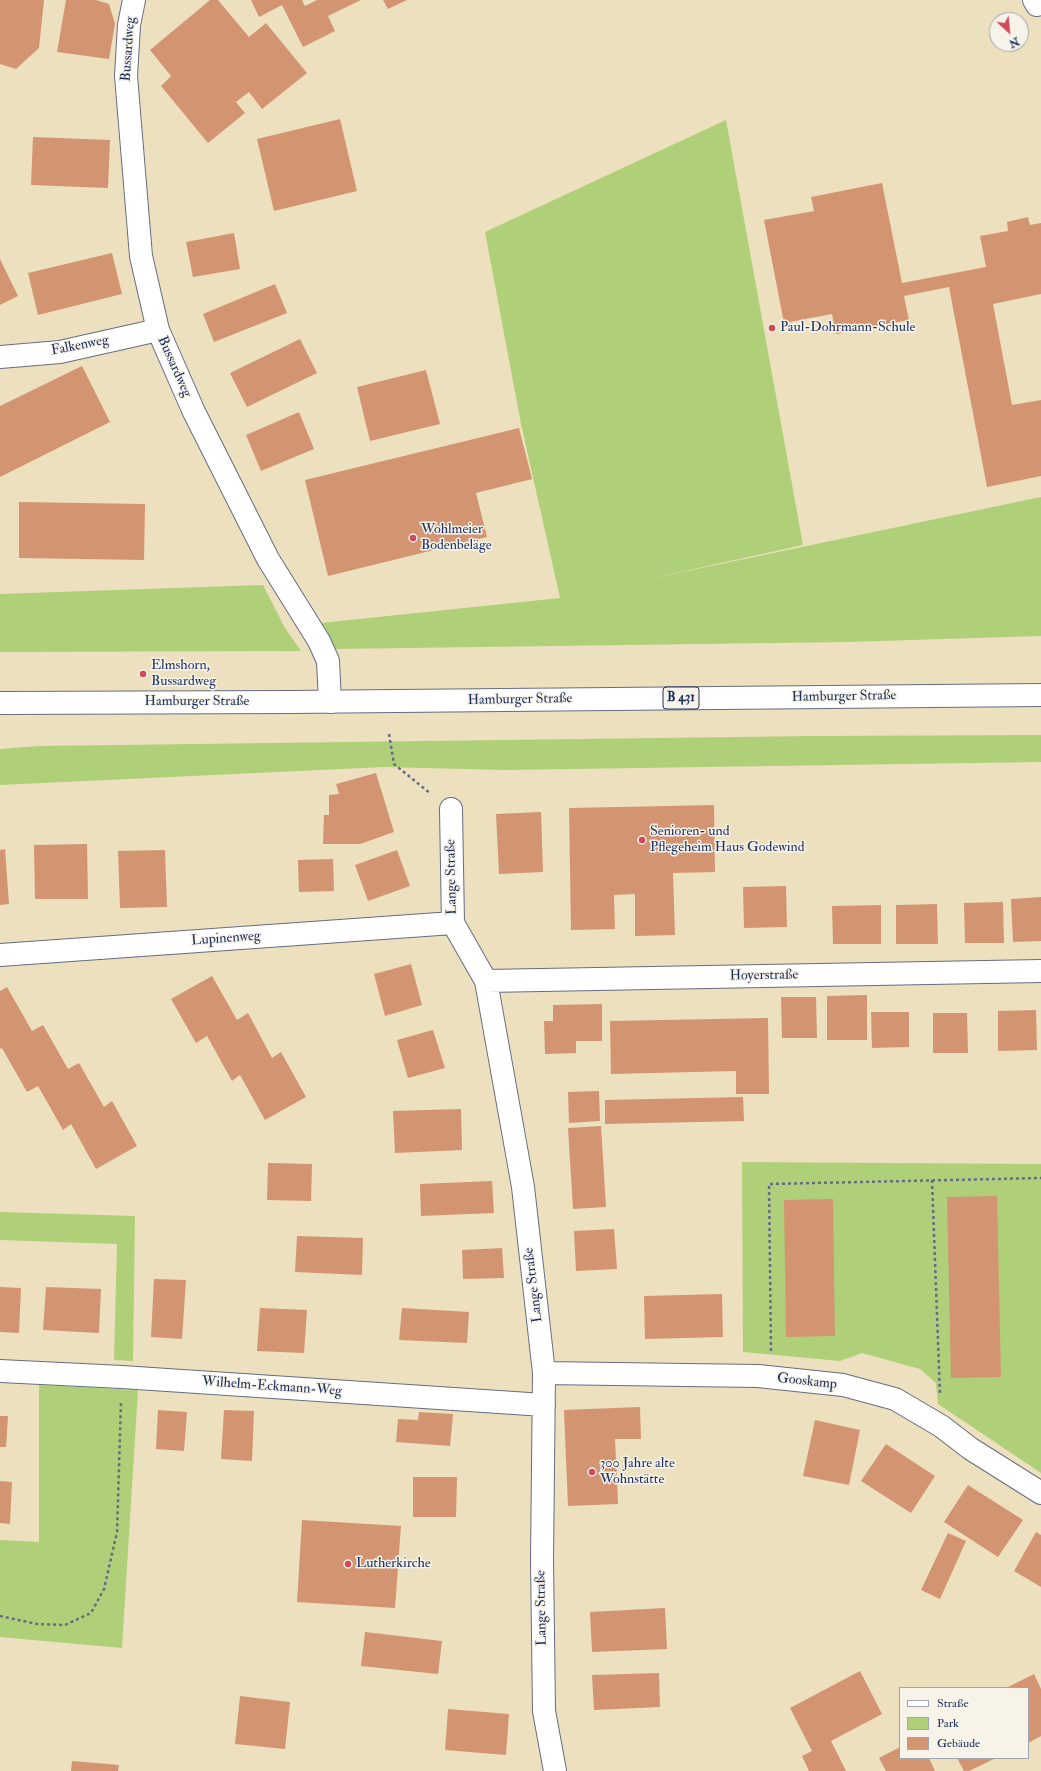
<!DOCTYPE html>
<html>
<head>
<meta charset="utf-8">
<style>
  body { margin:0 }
  #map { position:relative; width:1041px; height:1771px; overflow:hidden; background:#ece0bf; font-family:"IM FELL Double Pica",serif }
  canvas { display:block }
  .legend { position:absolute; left:899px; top:1687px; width:130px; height:72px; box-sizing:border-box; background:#f7f3e8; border:1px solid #9fa5b1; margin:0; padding:5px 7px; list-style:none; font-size:12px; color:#1b2f5e }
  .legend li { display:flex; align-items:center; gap:8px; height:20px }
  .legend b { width:20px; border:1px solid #9fa5b1 }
  .north { position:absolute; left:989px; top:12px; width:40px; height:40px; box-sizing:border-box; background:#f7f3e8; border:1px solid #9fa5b1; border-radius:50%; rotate:154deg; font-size:11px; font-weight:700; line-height:16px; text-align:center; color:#1b2f5e }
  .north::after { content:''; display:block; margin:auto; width:14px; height:18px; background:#d1495b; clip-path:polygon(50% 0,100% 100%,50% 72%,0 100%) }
</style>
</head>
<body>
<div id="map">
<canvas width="1041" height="1771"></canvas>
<ul class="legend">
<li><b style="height:5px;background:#fff"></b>Straße</li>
<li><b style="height:11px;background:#afd078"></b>Park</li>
<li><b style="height:11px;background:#d39571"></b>Gebäude</li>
</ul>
<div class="north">N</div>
</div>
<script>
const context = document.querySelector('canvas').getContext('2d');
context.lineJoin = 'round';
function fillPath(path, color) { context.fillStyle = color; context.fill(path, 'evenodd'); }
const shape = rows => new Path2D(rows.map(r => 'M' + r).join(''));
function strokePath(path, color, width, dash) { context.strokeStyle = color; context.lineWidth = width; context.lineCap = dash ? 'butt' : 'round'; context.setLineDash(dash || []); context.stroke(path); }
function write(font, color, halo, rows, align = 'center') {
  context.font = font + ' "IM FELL Double Pica",serif'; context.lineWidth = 3; context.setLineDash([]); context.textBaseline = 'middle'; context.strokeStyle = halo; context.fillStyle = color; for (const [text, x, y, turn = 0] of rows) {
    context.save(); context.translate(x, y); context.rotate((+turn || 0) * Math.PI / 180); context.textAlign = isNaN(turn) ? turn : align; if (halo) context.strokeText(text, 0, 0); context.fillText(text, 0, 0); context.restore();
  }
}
fillPath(shape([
  [726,120,803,545,644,580,1041,497,1041,636,847,642,334,649,321,623,560,598,521,424,485,232],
  [263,585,285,628,301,651,0,652,0,594],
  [1041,735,1041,762,505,770,384,767,0,785,0,749,39,746,813,736],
  [742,1162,1041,1164,1041,1473,938,1404,936,1383,920,1369,862,1353,840,1361,743,1352],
  [0,1212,135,1216,133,1361,114,1360,117,1244,0,1240],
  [39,1385,138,1390,122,1648,0,1637,0,1540,39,1542]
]), '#afd078');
fillPath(shape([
  [0,0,44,0,39,48,16,69,0,64],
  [66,0,96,0,109,4,115,24,109,59,57,52],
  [210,0,218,0,249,37,266,23,307,73,262,109,249,92,236,102,245,113,208,143,161,86,171,76,150,50],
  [251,0,302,0,305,6,317,0,361,0,328,16,335,31,303,47,282,5,259,17],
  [383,0,407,0,388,9],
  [340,119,357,191,274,211,257,139],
  [33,137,110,140,108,188,31,185],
  [882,183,902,283,986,267,980,236,1008,231,1007,222,1028,217,1030,225,1041,223,1041,294,993,304,1012,405,1041,400,1041,476,987,487,949,287,904,296,909,320,836,334,832,314,784,323,764,220,814,211,811,197],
  [234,233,240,269,193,277,186,242],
  [112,253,122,294,38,315,28,273],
  [0,259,18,296,0,305],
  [275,284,287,313,214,342,203,314],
  [300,339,317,373,247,407,230,373],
  [82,366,110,422,0,477,0,406],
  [426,370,440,424,370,441,357,387],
  [299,412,314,449,261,471,246,435],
  [519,428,532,479,476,493,487,537,328,576,305,480],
  [19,502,145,504,144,560,19,558],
  [376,773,394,832,360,844,323,844,324,815,329,815,329,795,339,794,336,784],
  [714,805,715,872,673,873,675,935,635,936,635,894,614,895,615,929,571,930,569,808],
  [541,812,543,872,499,874,496,814],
  [87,844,88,899,35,899,34,845],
  [5,849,9,904,0,905,0,850],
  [165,850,167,907,120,908,118,851],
  [397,850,410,886,368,901,355,865],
  [333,859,334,891,299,892,298,860],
  [786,886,787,927,744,928,743,887],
  [1041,897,1041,941,1013,942,1011,899],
  [1003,902,1004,943,965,943,964,903],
  [937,904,938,944,896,944,896,905],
  [881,905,881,944,833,944,832,906],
  [411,964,422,1005,385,1016,374,974],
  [212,976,237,1020,248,1013,272,1058,281,1052,306,1097,265,1120,240,1075,232,1081,207,1036,196,1043,171,999],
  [7,987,32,1031,43,1025,68,1069,79,1063,104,1107,112,1101,137,1146,96,1169,71,1124,63,1130,38,1086,27,1092,2,1048,0,1049,0,991],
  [867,995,867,1040,827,1040,827,996],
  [781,997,816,997,817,1038,782,1038],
  [602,1004,602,1041,576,1041,576,1053,545,1054,544,1021,553,1021,553,1005],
  [1036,1010,1037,1050,998,1051,998,1011],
  [871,1012,909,1012,909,1047,872,1048],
  [933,1013,967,1013,968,1053,933,1053],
  [768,1018,769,1094,736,1094,736,1071,611,1074,610,1021],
  [433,1030,445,1068,408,1078,397,1040],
  [599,1091,600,1121,569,1123,568,1092],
  [743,1097,744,1121,605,1124,605,1100],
  [461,1109,462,1150,395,1153,393,1111],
  [601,1126,606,1207,573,1209,568,1128],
  [268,1163,312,1164,311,1201,267,1200],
  [492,1181,494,1213,421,1216,420,1184],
  [997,1196,1001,1377,951,1378,947,1197],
  [833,1199,835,1336,786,1337,784,1200],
  [614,1229,617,1269,576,1271,574,1231],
  [297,1236,363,1238,362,1275,295,1272],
  [502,1248,504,1278,463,1279,462,1250],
  [154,1279,186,1280,182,1339,151,1337],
  [0,1287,21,1288,19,1333,0,1332],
  [46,1287,101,1289,99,1333,43,1330],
  [722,1294,723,1337,645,1339,644,1296],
  [260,1308,307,1310,304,1353,257,1351],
  [402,1308,469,1312,467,1343,399,1340],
  [640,1407,641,1439,615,1439,618,1504,568,1506,564,1410],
  [158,1410,187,1412,184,1451,156,1449],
  [224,1410,254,1411,252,1461,221,1459],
  [419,1412,453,1414,450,1446,396,1442,398,1419,418,1420],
  [0,1416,8,1416,6,1447,0,1447],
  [815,1420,860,1430,849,1485,803,1476],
  [886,1444,935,1476,911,1513,861,1481],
  [413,1477,457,1477,456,1517,413,1517],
  [0,1481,12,1482,10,1524,0,1523],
  [968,1485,1023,1520,998,1557,944,1522],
  [302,1520,401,1526,395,1608,297,1602],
  [1036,1532,1041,1535,1041,1587,1014,1571],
  [948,1533,966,1541,940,1599,921,1590],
  [665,1608,667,1649,592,1652,590,1612],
  [365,1632,442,1641,438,1674,361,1666],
  [860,1671,882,1714,831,1741,846,1771,809,1771,802,1756,812,1751,790,1708],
  [659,1673,660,1707,594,1710,592,1675],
  [1034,1674,1041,1689,1041,1736,1028,1743,1028,1688,1006,1688],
  [240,1696,290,1702,285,1749,235,1744],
  [448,1709,509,1714,506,1755,445,1750],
  [900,1747,900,1758,929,1758,935,1771,886,1771,879,1758],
  [957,1758,996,1758,969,1771,964,1771],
  [72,1761,119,1765,118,1771,71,1771]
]), '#d39571');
const minor = shape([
  [134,0,129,25,126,76,141,256,158,330,194,412,268,559,319,641,328,661,330,702],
  [1034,0,1037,5],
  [0,357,60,352,158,330],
  [451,809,453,923,486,981,523,1187,544,1373,542,1560,544,1711,555,1771],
  [0,955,453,923],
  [486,981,1041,971],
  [0,1371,122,1377,544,1405],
  [544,1373,758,1376,843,1385,895,1399,941,1426,971,1449,1041,1493]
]);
const primary = shape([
  [0,703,290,702,1041,695]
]);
strokePath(minor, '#646d80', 24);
strokePath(primary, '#646d80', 24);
strokePath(shape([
  [389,734,394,764,431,794],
  [932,1180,940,1395],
  [771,1351,769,1184,1041,1178],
  [0,1616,37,1624,65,1625,91,1613,104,1589,117,1532,121,1402]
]), '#646d80', 2.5, [3, 3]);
strokePath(minor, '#fff', 22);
strokePath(primary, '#fff', 22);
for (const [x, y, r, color] of [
  [772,328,4,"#d1495b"],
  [413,538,4,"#d1495b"],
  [143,674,4,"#d1495b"],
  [642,840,4,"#d1495b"],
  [592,1472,4,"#d1495b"],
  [348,1564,4,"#d1495b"]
]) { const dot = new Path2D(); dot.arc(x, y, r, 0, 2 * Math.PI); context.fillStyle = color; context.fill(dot); strokePath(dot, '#f7f3e8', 1.5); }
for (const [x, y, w] of [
  [681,698,36]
]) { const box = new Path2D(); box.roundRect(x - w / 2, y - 11, w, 22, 3); context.fillStyle = '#f7f3e8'; context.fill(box); strokePath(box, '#1b2f5e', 1); }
write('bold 13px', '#1b2f5e', null, [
  ["B 431",681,698]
]);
write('14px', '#1b2f5e', '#f7f3e8', [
  ["Bussardweg",129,49,-86],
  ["Falkenweg",80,346,-11],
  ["Bussardweg",174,367,66],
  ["Hamburger Straße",844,697,-1],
  ["Hamburger Straße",520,700,-1],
  ["Hamburger Straße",197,702],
  ["Lange Straße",452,877,-91],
  ["Lupinenweg",226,939,-4],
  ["Hoyerstraße",764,976,-1],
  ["Lange Straße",534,1285,-97],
  ["Gooskamp",807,1382,6],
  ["Wilhelm-Eckmann-Weg",272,1387,4],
  ["Lange Straße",542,1608,-91]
]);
write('14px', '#1b2f5e', '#f7f3e8', [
  ["Paul-Dohrmann-Schule",780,328],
  ["Wohlmeier",421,530],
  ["Bodenbeläge",421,546],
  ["Elmshorn,",151,666],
  ["Bussardweg",151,682],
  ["Senioren- und",650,832],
  ["Pflegeheim Haus Godewind",650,848],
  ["300 Jahre alte",600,1464],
  ["Wohnstätte",600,1480],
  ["Lutherkirche",356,1564]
], 'left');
</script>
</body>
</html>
